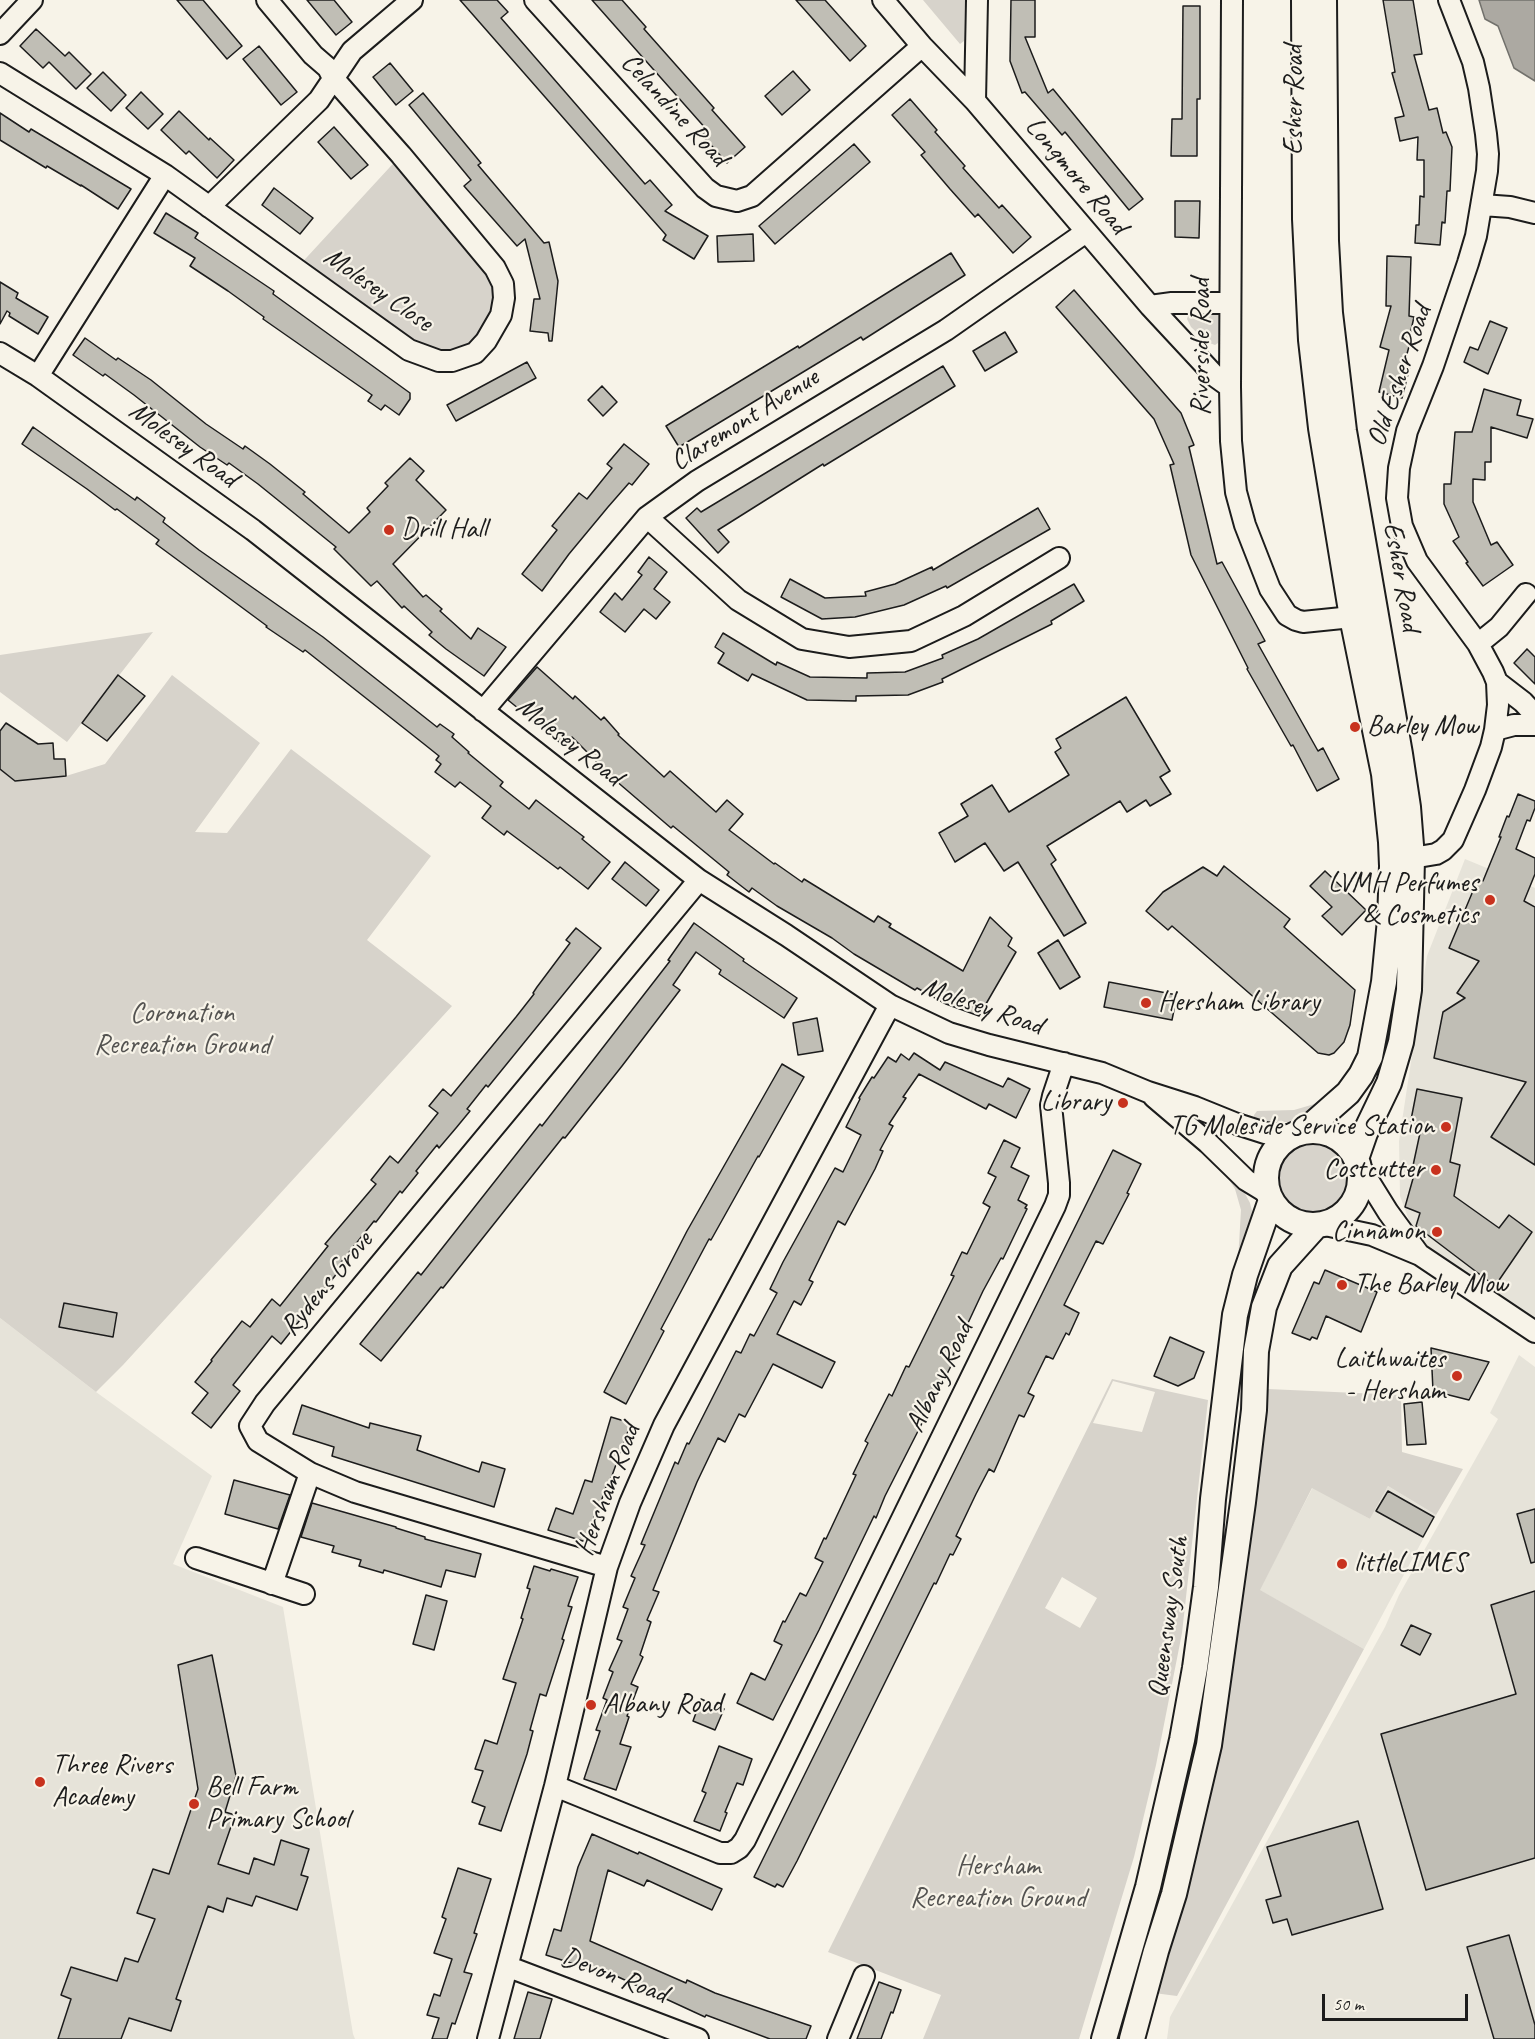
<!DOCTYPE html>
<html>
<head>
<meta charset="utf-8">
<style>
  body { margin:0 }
  #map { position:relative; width:1535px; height:2039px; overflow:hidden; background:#f7f3e8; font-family:Caveat,sans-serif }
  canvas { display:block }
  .scale { position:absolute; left:1322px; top:1994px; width:146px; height:27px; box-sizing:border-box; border:3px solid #1c1c1c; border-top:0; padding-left:8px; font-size:18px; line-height:21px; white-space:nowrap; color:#1c1c1c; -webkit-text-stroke:4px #f7f3e8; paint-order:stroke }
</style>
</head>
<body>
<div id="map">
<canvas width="1535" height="2039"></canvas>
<div class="scale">50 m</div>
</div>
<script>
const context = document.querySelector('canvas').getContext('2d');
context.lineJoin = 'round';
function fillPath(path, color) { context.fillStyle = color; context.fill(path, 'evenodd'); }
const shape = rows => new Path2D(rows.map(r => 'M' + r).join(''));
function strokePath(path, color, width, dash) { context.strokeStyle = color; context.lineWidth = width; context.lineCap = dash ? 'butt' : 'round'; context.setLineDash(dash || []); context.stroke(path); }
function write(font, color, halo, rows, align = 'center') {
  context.font = font + ' Caveat,sans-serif'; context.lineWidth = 4.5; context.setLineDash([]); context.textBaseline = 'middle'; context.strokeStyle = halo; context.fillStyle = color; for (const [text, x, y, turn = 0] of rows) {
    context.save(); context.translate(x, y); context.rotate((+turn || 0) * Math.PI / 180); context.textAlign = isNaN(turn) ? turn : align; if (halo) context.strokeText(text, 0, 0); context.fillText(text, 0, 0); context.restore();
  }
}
fillPath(shape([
  [1465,859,1535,888,1535,1321,1418,1244,1400,1196,1399,1141,1427,956],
  [0,1318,96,1392,212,1476,173,1564,283,1607,353,2034,355,2039,0,2039],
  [1519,1355,1535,1367,1535,2039,1167,2039,1170,2017,1385,1627,1399,1595,1498,1419,1490,1413],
  [1388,1486,1436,1515,1364,1649,1259,1590,1313,1487,1370,1519],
  [1388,1491,1434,1517,1423,1537,1377,1511]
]), '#e6e3d9');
fillPath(shape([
  [923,0,965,0,964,41,960,44],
  [401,155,503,284,486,341,439,361,296,269],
  [1216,311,1220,317,1218,343,1215,345,1207,342,1191,327,1187,319,1189,313],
  [153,632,67,742,0,692,0,655],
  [172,675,260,743,195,832,227,833,291,749,431,856,367,940,452,1006,123,1365,96,1392,0,1318,0,769,15,781,66,776,105,764],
  [1318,1103,1319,1104,1305,1115,1289,1122,1272,1122,1254,1118,1254,1115,1257,1111,1294,1110],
  '1278 1178a36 36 0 1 1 72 0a36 36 0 1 1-72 0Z',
  [1228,1173,1241,1186,1250,1203,1252,1211,1247,1240,1238,1261,1241,1210,1235,1189,1226,1175],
  [1112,1379,1208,1400,1182,1633,1156,1765,1134,1857,1079,2039,923,2039,941,1995,828,1952],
  [1113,1381,1155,1392,1142,1432,1093,1423],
  [1062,1577,1097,1598,1080,1628,1045,1608],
  [1268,1389,1401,1395,1402,1452,1463,1469,1436,1515,1388,1486,1370,1519,1312,1488,1260,1590,1364,1649,1177,1996,1154,1993,1235,1586]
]), '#d7d3cb');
const water = shape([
  [1479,0,1535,0,1535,81,1514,68,1498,26,1485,19,1479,0]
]);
fillPath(water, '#aca9a2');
strokePath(water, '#72716c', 1.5);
const building = shape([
  [177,0,203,0,242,46,227,59,177,0],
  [307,0,334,0,352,22,336,35,307,0],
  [460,0,497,0,508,12,501,18,645,184,650,180,672,205,665,211,708,236,694,259,663,240,666,235,460,0],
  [592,0,622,0,646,27,644,29,714,108,712,110,745,147,727,163,702,135,707,130,592,0],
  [796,0,825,0,866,46,850,61,796,0],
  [1011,0,1035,0,1035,37,1025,37,1048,93,1053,89,1143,199,1129,210,1065,132,1062,135,1025,92,1022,93,1010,61,1011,0],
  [1383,0,1413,0,1422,54,1414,55,1429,110,1437,108,1443,133,1446,132,1452,147,1450,191,1447,191,1445,223,1442,222,1440,245,1415,243,1416,225,1419,225,1420,196,1424,197,1424,160,1417,160,1418,137,1400,141,1395,118,1404,116,1392,73,1395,72,1383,0],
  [1183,6,1200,6,1200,99,1197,99,1197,156,1171,156,1172,119,1182,119,1183,6],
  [36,29,65,56,69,52,91,74,76,89,49,62,43,68,20,46,36,29],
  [259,46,297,92,281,105,243,59,259,46],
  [390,63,413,91,396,105,373,77,390,63],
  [793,71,810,90,782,115,765,96,793,71],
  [103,72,126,95,111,111,87,88,103,72],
  [141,92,163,114,148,129,126,108,141,92],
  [423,93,481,163,478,165,544,243,549,242,558,281,552,341,549,341,548,333,530,331,534,299,540,299,525,239,517,246,464,186,471,180,409,105,423,93],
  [910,99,937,130,935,132,965,166,963,168,999,208,1002,205,1031,237,1013,253,978,214,975,217,950,189,921,155,925,152,892,115,910,99],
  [179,111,209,140,210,138,234,160,217,178,189,151,186,154,161,130,179,111],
  [0,113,29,132,31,129,131,189,118,209,81,185,81,186,47,166,46,168,0,140,0,113],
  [334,127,368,165,351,179,318,142,334,127],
  [854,144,870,162,775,244,759,226,854,144],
  [274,188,313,218,300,234,262,205,274,188],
  [1175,201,1200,201,1199,238,1175,237,1175,201],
  [166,213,198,233,195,238,274,291,273,294,410,393,410,399,399,415,385,405,381,410,368,401,372,395,263,319,264,317,228,291,190,266,195,258,154,233,166,213],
  [753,234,754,261,718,262,717,236,753,234],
  [951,253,965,275,863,340,861,337,679,447,666,426,798,346,799,348,951,253],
  [1387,256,1411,257,1409,316,1414,317,1409,339,1411,339,1404,365,1410,366,1402,398,1379,392,1389,350,1380,347,1391,306,1386,306,1387,256],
  [0,282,18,293,16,298,48,317,38,334,9,316,10,313,7,311,0,324,0,282],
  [1074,290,1181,413,1194,445,1189,447,1217,564,1222,562,1265,641,1258,644,1318,751,1323,748,1339,779,1317,791,1293,745,1291,746,1247,669,1248,668,1191,555,1170,465,1174,464,1154,419,1056,307,1074,290],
  [1490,321,1507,328,1488,374,1464,362,1470,347,1478,350,1490,321],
  [1005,332,1017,352,985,371,973,351,1005,332],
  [85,338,116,360,118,358,151,380,206,424,243,449,245,446,270,464,305,492,303,494,349,533,370,512,367,508,388,486,385,483,410,458,424,471,416,480,446,510,393,564,423,597,426,595,442,609,440,611,471,639,478,628,506,647,484,676,446,649,429,635,432,632,404,606,402,608,377,581,371,586,334,549,336,547,258,484,229,463,227,465,200,447,134,395,105,374,103,376,73,355,85,338],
  [527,362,536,378,456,421,447,405,527,362],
  [943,366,955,386,824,466,823,464,718,530,729,542,718,553,686,518,697,508,701,512,943,366],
  [602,386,617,402,603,416,588,400,602,386],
  [1484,389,1521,400,1517,415,1533,419,1527,438,1491,427,1491,462,1485,462,1485,480,1473,479,1473,502,1491,545,1497,542,1513,565,1483,586,1466,563,1468,562,1453,541,1459,537,1444,504,1444,484,1451,484,1455,432,1472,432,1484,389],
  [33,427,135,500,137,497,165,518,163,522,199,550,323,637,437,727,440,724,454,734,452,737,469,752,468,753,503,782,500,786,529,809,536,800,584,837,582,839,610,862,588,889,560,867,558,869,507,831,504,835,482,818,491,806,460,782,455,787,435,772,441,764,436,760,439,756,424,744,305,650,303,652,266,627,267,626,156,544,159,540,117,509,115,510,87,489,22,444,33,427],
  [624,444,649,464,632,485,629,483,608,507,569,554,542,591,522,574,557,530,552,526,579,493,587,499,612,468,607,464,624,444],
  [1038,508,1050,529,947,588,946,586,904,605,855,617,822,619,781,597,790,579,825,598,866,596,865,592,895,584,932,567,933,570,1038,508],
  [649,557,667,572,654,589,670,602,656,619,644,609,625,632,600,612,615,593,622,600,642,575,638,572,649,557],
  [1074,584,1084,601,1051,621,1052,624,942,679,943,682,908,695,856,696,856,701,807,700,752,674,748,681,718,663,724,653,715,647,723,633,776,665,777,662,810,677,867,678,867,673,905,672,943,658,942,655,978,639,1074,584],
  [1527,649,1535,657,1535,684,1514,663,1527,649],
  [537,667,573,699,575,696,601,720,604,717,619,734,618,735,664,777,670,771,716,812,727,800,743,814,729,830,774,864,775,863,802,882,804,879,874,922,878,916,891,924,889,927,963,971,990,917,1012,938,1008,946,1016,952,979,1016,946,1004,917,988,915,990,854,954,832,938,777,906,752,888,749,892,727,875,729,872,684,835,673,826,671,828,615,780,613,783,594,765,597,762,572,737,564,746,508,700,537,667],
  [118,675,145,696,107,741,82,723,118,675],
  [1126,697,1170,771,1160,777,1171,794,1150,806,1146,800,1127,812,1120,801,1047,846,1056,860,1051,864,1086,923,1064,936,1018,862,1004,871,985,843,955,862,939,833,968,816,961,804,992,785,1009,812,1069,775,1055,752,1061,748,1056,739,1126,697],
  [6,723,38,744,53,743,54,759,65,759,66,776,15,781,0,769,0,731,6,723],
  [1518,794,1535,801,1535,808,1530,821,1527,820,1516,849,1535,858,1535,874,1524,901,1535,907,1535,1165,1491,1137,1526,1082,1434,1058,1443,1012,1465,998,1457,993,1479,961,1449,948,1478,879,1483,881,1501,837,1499,837,1507,816,1509,817,1518,794],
  [625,862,659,890,646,906,612,879,625,862],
  [1224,866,1290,919,1284,927,1355,990,1350,1025,1344,1042,1334,1053,1329,1055,1318,1053,1172,926,1168,930,1146,911,1163,892,1203,867,1217,876,1224,866],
  [1325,871,1366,910,1342,935,1322,916,1332,907,1310,886,1325,871],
  [694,923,744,959,743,961,797,998,784,1018,719,974,721,970,696,952,673,985,680,990,622,1066,565,1138,563,1137,443,1288,441,1287,381,1361,360,1344,418,1272,421,1275,540,1124,542,1126,670,961,668,960,694,923],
  [576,928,601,948,488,1087,486,1085,467,1109,470,1111,456,1128,439,1148,437,1145,416,1171,418,1173,402,1193,400,1191,376,1222,374,1221,335,1270,338,1272,281,1344,272,1336,233,1385,240,1391,211,1428,192,1413,208,1393,195,1382,212,1361,211,1360,242,1321,250,1327,272,1299,280,1306,328,1246,325,1244,376,1184,371,1180,390,1156,398,1163,438,1113,429,1106,443,1089,451,1096,516,1017,534,994,533,993,537,987,570,943,566,940,576,928],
  [1058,940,1080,977,1060,989,1038,953,1058,940],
  [1109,982,1177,995,1172,1020,1104,1007,1109,982],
  [817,1018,823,1051,798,1055,793,1023,817,1018],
  [914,1053,940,1070,945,1062,1003,1087,1008,1078,1030,1089,1016,1118,989,1104,986,1109,919,1074,903,1097,906,1098,889,1124,893,1126,880,1150,883,1151,875,1169,845,1225,838,1221,809,1280,813,1282,801,1305,794,1301,777,1334,835,1362,822,1388,773,1364,745,1417,739,1414,725,1442,718,1438,697,1482,653,1590,659,1592,647,1620,651,1622,640,1655,643,1657,631,1684,638,1687,627,1716,629,1717,620,1744,631,1747,616,1790,584,1779,600,1731,596,1730,607,1700,603,1698,613,1672,609,1670,622,1641,617,1639,628,1609,623,1607,635,1578,631,1576,645,1545,641,1544,675,1462,678,1464,687,1443,689,1444,736,1351,741,1353,750,1334,754,1336,777,1293,770,1289,783,1262,835,1168,843,1172,861,1135,846,1127,860,1099,859,1098,872,1077,874,1078,888,1057,896,1062,901,1054,909,1060,914,1053],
  [782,1064,804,1077,759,1157,758,1156,711,1240,709,1239,661,1329,664,1331,626,1404,604,1392,687,1231,782,1064],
  [1417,1089,1462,1098,1450,1162,1460,1165,1454,1196,1499,1228,1509,1215,1532,1232,1495,1286,1416,1226,1420,1213,1405,1207,1414,1175,1411,1175,1420,1133,1409,1130,1417,1089],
  [1004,1140,1020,1148,1011,1167,1029,1176,1018,1200,1027,1205,1025,1208,1027,1209,1003,1259,1001,1258,983,1291,953,1355,956,1356,945,1378,885,1496,876,1518,874,1516,819,1630,773,1720,737,1703,751,1673,765,1680,782,1645,774,1641,783,1621,785,1622,800,1593,806,1596,823,1562,815,1558,824,1538,826,1539,856,1475,853,1474,868,1443,865,1441,889,1394,892,1396,906,1366,909,1367,954,1276,951,1275,962,1252,967,1254,990,1207,983,1203,996,1177,988,1173,1004,1140],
  [1113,1150,1141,1164,1127,1193,1129,1194,1103,1244,1096,1241,1064,1305,1079,1313,1069,1335,1066,1333,1053,1359,1046,1356,1028,1393,1034,1396,1024,1417,1019,1415,994,1472,989,1469,976,1494,956,1536,961,1539,953,1555,950,1554,936,1584,934,1583,797,1861,783,1887,777,1884,775,1887,754,1877,1113,1150],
  [1325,1270,1377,1292,1361,1332,1326,1316,1317,1339,1312,1337,1310,1340,1292,1333,1314,1282,1319,1284,1325,1270],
  [64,1303,117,1313,113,1337,59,1327,64,1303],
  [1170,1337,1204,1352,1194,1378,1178,1386,1154,1376,1170,1337],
  [1431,1348,1489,1362,1469,1400,1433,1391,1431,1348],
  [1422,1402,1426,1444,1407,1445,1404,1404,1422,1402],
  [302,1405,369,1428,370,1423,421,1436,417,1450,479,1472,482,1462,505,1469,494,1507,332,1456,334,1447,293,1434,302,1405],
  [611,1417,631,1423,609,1484,607,1484,596,1517,594,1517,586,1542,548,1530,556,1508,573,1514,585,1480,592,1482,611,1417],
  [234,1480,290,1495,278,1529,225,1514,234,1480],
  [1388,1491,1434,1517,1423,1537,1376,1511,1388,1491],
  [312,1503,396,1527,396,1528,425,1537,425,1539,481,1554,475,1577,446,1570,441,1587,384,1570,383,1573,359,1566,361,1560,332,1552,334,1546,301,1537,312,1503],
  [1535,1509,1535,1562,1531,1563,1517,1514,1535,1509],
  [534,1566,550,1571,551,1569,578,1577,568,1606,572,1607,562,1639,564,1640,546,1696,540,1694,530,1730,533,1731,527,1754,501,1831,479,1824,485,1807,472,1802,483,1771,475,1769,485,1740,497,1744,516,1683,503,1679,523,1619,521,1618,530,1589,527,1588,534,1566],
  [1535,1591,1535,1858,1426,1890,1381,1734,1516,1694,1491,1605,1535,1591],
  [426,1595,447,1601,434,1650,413,1644,426,1595],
  [1411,1625,1431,1634,1420,1655,1401,1645,1411,1625],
  [212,1655,236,1776,225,1812,235,1815,218,1864,249,1874,254,1858,274,1865,281,1840,309,1849,301,1875,308,1877,297,1910,256,1896,252,1906,227,1898,223,1912,208,1906,176,1999,181,2001,171,2031,129,2018,121,2039,58,2039,71,1999,61,1995,71,1967,117,1981,125,1958,138,1962,155,1919,137,1913,153,1869,169,1874,198,1789,178,1665,212,1655],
  [701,1699,724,1709,715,1730,693,1721,701,1699],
  [719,1746,752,1759,743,1785,737,1783,725,1812,727,1813,720,1831,694,1821,706,1793,702,1791,719,1746],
  [1358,1821,1383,1909,1292,1935,1287,1919,1273,1923,1266,1900,1281,1896,1267,1847,1358,1821],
  [592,1834,638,1854,639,1852,722,1889,712,1910,647,1880,644,1886,608,1870,590,1941,686,1983,687,1980,715,1993,811,2026,806,2039,770,2039,706,2015,705,2017,601,1969,599,1972,546,1955,554,1929,561,1931,578,1867,592,1834],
  [458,1868,491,1879,474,1933,477,1934,464,1972,472,1974,455,2024,452,2023,447,2039,432,2039,439,2018,427,2015,434,1994,440,1996,452,1959,434,1953,446,1919,442,1917,458,1868],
  [1509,1935,1535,2025,1535,2039,1494,2039,1467,1947,1509,1935],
  [879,1982,901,1990,893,2013,891,2012,881,2039,857,2039,879,1982],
  [528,1992,552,1999,540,2039,514,2039,528,1992]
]);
fillPath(building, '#c0beb5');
strokePath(building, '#1c1c1c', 1.5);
const minor = shape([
  [535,0,705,188,716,196,737,201,752,196,922,46],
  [883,0,922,46,975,101,1150,306,1216,377,1230,387],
  [1232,0,1230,387,1231,441,1236,492,1245,525,1270,589,1287,615,1296,620,1303,622,1352,617],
  [0,34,32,0],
  [0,73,165,175,409,350,439,361,452,361,475,353,486,341,501,315,504,298,503,284,495,268,401,155,348,95,333,78,328,68,313,55,267,0],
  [975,101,977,0],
  [1482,205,1510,207,1535,213],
  [209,207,319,100,352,51,412,0],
  [1150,306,1172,303,1230,303],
  [0,353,38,376,253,530,699,880,786,935,890,1005,949,1033,989,1045,1102,1073,1148,1092,1195,1107,1237,1124,1265,1133,1289,1136],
  [38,376,165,175],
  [647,517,738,600,802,639,849,647,911,641,964,616,1059,558],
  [1478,644,1499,627,1526,594],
  [1497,682,1523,702,1535,715],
  [483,711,647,517,697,481,946,330,1086,232],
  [1495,730,1514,725,1535,725],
  [1412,858,1436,854,1443,850,1453,840,1475,790,1491,747,1495,730,1498,705,1497,682,1493,672,1478,644,1417,561,1402,526,1397,498,1399,468,1407,431,1433,366,1468,263,1476,236,1487,171,1488,154,1486,134,1479,88,1473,62,1449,0],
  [1154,1097,1208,1143,1246,1180,1269,1194],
  [1360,1167,1388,1212,1418,1253],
  [1325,1225,1372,1235,1420,1255,1535,1332],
  [196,1558,304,1594],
  [607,1567,355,1492,310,1473,258,1441,250,1426,265,1403,699,880],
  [272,1584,310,1473],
  [555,1786,720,1853,731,1853,739,1848,745,1840,1055,1206,1059,1195,1059,1183,1051,1105,1053,1096,1064,1063],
  [509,1967,698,2039],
  [488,2039,555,1786,607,1567,630,1503,664,1425,890,1005],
  [838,2039,864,1976]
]);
const major = shape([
  [1304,0,1305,219,1311,340,1321,428,1352,617,1384,774,1391,842,1392,866,1390,920,1384,982,1370,1057,1361,1075,1348,1093,1306,1130],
  [1324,0,1326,241,1330,313,1344,431,1400,754,1408,807,1412,858,1409,990,1401,1042,1389,1083,1365,1133,1357,1156],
  '1266 1178a47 47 0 1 1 94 0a47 47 0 1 1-94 0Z',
  [1104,2039,1148,1887,1182,1740,1195,1668,1206,1587,1213,1499,1235,1315,1245,1275,1271,1200],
  [1132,2039,1156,1951,1174,1894,1209,1745,1243,1502,1254,1410,1256,1351,1264,1307,1280,1266,1316,1226]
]);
strokePath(minor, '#1c1c1c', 24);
strokePath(major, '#1c1c1c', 28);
strokePath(minor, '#f7f3e8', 20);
strokePath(major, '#f7f3e8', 24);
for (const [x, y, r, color] of [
  [389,530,6,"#c8321e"],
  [1355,727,6,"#c8321e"],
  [1490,900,6,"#c8321e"],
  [1146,1003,6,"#c8321e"],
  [1123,1103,6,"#c8321e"],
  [1446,1127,6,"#c8321e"],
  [1436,1170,6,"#c8321e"],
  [1437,1232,6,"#c8321e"],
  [1342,1285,6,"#c8321e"],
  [1457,1376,6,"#c8321e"],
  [1342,1564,6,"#c8321e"],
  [591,1705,6,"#c8321e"],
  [40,1782,6,"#c8321e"],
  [194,1804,6,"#c8321e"]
]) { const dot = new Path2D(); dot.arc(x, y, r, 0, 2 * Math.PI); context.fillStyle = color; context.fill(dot); strokePath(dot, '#f7f3e8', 2); }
write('28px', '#1c1c1c', '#f7f3e8', [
  ["Esher Road",1295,100,-90],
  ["Celandine Road",674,110,47],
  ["Longmore Road",1076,176,50],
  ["Molesey Close",378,290,35],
  ["Riverside Road",1202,347,-90],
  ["Old Esher Road",1400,376,-71],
  ["Claremont Avenue",745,420,-32],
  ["Molesey Road",183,445,36],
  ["Esher Road",1401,577,80],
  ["Molesey Road",569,742,38],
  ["Molesey Road",982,1007,19],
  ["Rydens Grove",327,1284,-50],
  ["Albany Road",940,1377,-64],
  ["Hersham Road",608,1490,-69],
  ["Queensway South",1169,1617,-82],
  ["Devon Road",614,1976,21]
]);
write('28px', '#1c1c1c', '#f7f3e8', [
  ["Drill Hall",401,530],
  ["Barley Mow",1367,727],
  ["LVMH Perfumes",1478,884,"right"],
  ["& Cosmetics",1478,916,"right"],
  ["Hersham Library",1158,1003],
  ["Library",1111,1103,"right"],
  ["TG Moleside Service Station",1434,1127,"right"],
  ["Costcutter",1424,1170,"right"],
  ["Cinnamon",1425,1232,"right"],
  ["The Barley Mow",1354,1285],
  ["Laithwaites",1445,1360,"right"],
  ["- Hersham",1445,1392,"right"],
  ["littleLIMES",1354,1564],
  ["Albany Road",603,1705],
  ["Three Rivers",52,1766],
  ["Academy",52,1798],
  ["Bell Farm",206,1788],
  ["Primary School",206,1820]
], 'left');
write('28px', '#545351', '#f7f3e8', [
  ["Coronation",182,1014],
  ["Recreation Ground",182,1046],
  ["Hersham",998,1867],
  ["Recreation Ground",998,1899]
]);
</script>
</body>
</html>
